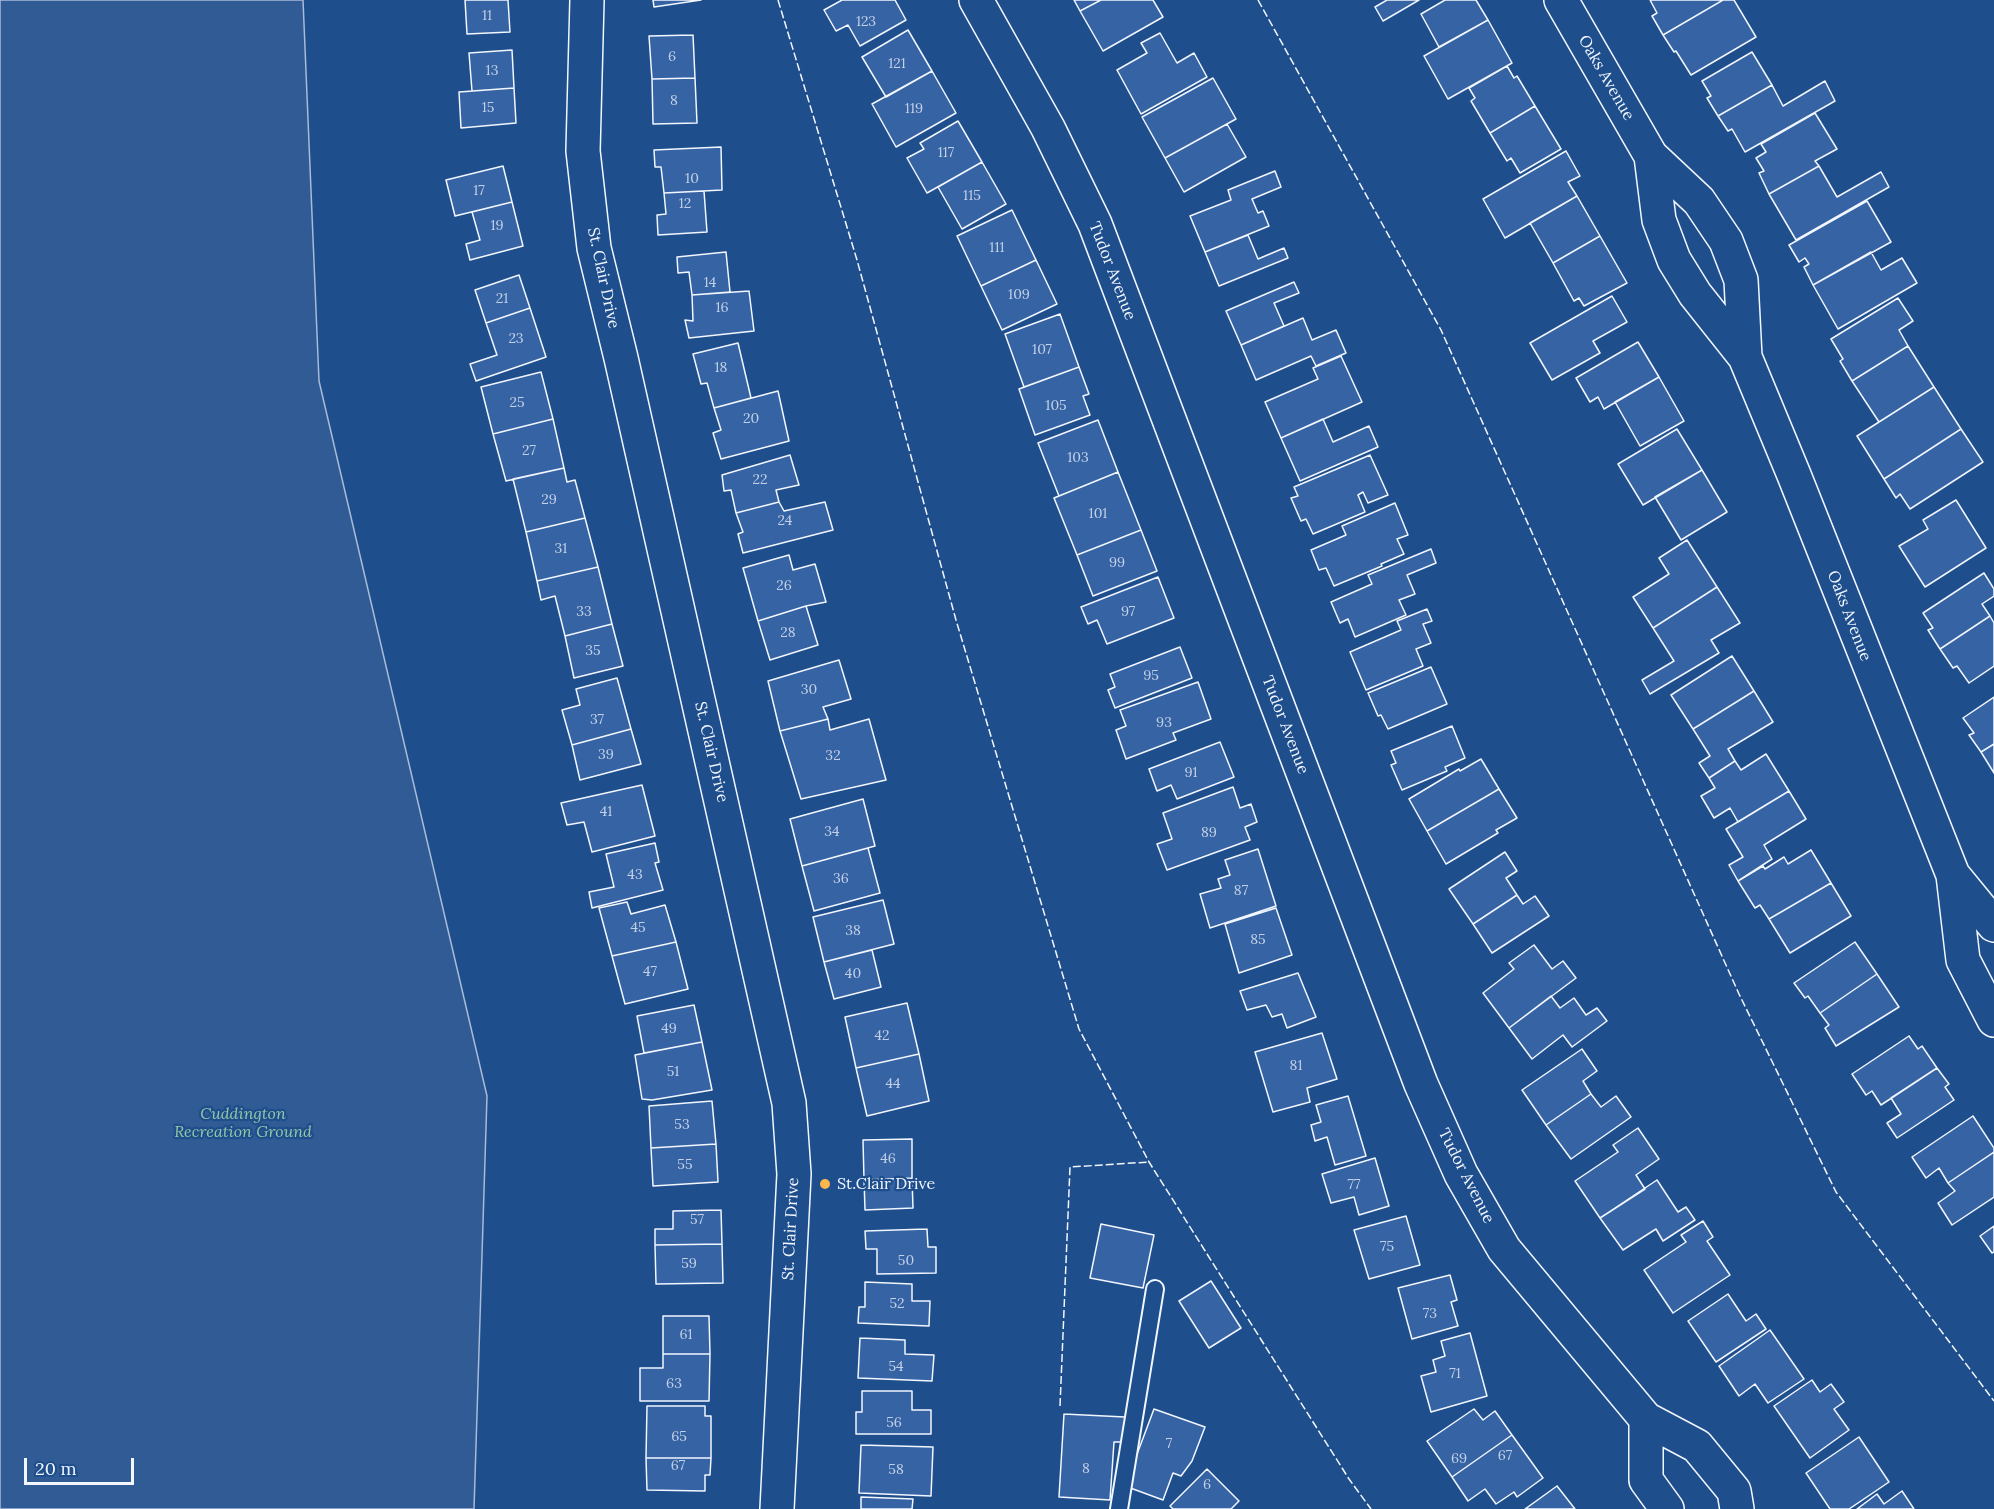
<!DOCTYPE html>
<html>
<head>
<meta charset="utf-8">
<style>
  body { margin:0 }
  #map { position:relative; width:1994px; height:1509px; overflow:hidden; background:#1f4e8c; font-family:Lora,serif }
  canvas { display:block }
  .scale { position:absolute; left:24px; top:1458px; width:110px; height:27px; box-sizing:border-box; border:3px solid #f2f6ff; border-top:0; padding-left:8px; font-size:18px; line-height:21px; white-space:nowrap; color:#f2f6ff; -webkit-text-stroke:4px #1f4e8c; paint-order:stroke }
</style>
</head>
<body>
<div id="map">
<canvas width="1994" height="1509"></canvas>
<div class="scale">20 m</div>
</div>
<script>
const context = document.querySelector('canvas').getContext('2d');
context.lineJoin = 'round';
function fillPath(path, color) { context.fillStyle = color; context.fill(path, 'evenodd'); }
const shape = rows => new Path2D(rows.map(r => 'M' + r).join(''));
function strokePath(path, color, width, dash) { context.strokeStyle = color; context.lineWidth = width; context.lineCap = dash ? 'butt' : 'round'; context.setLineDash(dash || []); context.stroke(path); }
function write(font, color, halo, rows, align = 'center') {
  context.font = font + ' Lora,serif'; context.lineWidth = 4.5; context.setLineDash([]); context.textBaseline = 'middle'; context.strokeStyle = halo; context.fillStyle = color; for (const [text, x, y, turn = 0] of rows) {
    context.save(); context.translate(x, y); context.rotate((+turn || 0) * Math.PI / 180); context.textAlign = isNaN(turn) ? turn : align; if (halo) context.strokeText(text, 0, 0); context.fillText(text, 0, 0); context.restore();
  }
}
const built = shape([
  [0,0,303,0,319,381,487,1096,474,1509,0,1509,0,0]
]);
fillPath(built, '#305b95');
strokePath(built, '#a8bbd7', 1.5);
const building = shape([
  [465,0,508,0,510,32,467,34,465,0],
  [653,0,701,0,654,7,653,0],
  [842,0,895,0,906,20,860,46,848,25,836,31,824,10,842,0],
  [1074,0,1101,0,1080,11,1074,0],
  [1101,0,1153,0,1163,17,1103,51,1080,11,1101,0],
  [1387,0,1419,0,1383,21,1375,7,1387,0],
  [1445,0,1476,0,1488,20,1439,47,1421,14,1445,0],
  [1650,0,1723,0,1663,35,1652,16,1657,13,1650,0],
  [1723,0,1734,0,1756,37,1691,75,1676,51,1674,52,1663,35,1723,0],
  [1488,20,1512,63,1448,99,1424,56,1488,20],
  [908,30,932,71,886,97,862,57,908,30],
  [1160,33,1177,63,1194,53,1207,77,1141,114,1117,70,1147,53,1141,43,1160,33],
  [693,35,695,78,652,79,649,36,693,35],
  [512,50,514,88,472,91,469,53,512,50],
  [1752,52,1772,85,1718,116,1707,98,1711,96,1702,81,1752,52],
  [1507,66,1514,78,1517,76,1535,106,1490,133,1471,101,1475,98,1469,88,1507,66],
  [932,71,956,113,896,147,872,104,932,71],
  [695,78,697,123,653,124,652,79,695,78],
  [1213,78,1236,119,1165,158,1142,117,1213,78],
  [1825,81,1835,101,1745,152,1732,129,1728,131,1718,116,1772,85,1783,106,1825,81],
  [514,88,516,123,461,128,459,92,514,88],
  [1535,106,1561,149,1520,173,1511,158,1507,161,1490,133,1535,106],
  [1815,113,1837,149,1815,161,1819,166,1769,194,1759,173,1764,171,1756,158,1766,152,1761,144,1815,113],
  [958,121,982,162,927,193,907,158,924,149,920,143,958,121],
  [1227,124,1246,157,1184,192,1165,158,1227,124],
  [721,147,722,190,664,193,661,167,655,167,654,150,721,147],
  [1566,151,1580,176,1568,182,1577,196,1505,238,1483,199,1566,151],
  [982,162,1006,204,962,229,938,187,982,162],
  [503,166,512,202,455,216,446,180,503,166],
  [1819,166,1837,197,1881,172,1889,187,1796,240,1769,194,1819,166],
  [1275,171,1281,187,1252,199,1258,213,1263,211,1269,226,1205,252,1190,216,1231,200,1228,190,1275,171],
  [704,191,707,232,658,235,657,215,666,214,664,193,704,191],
  [1577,196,1600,236,1553,263,1530,223,1577,196],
  [1867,201,1891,242,1813,285,1804,267,1809,264,1805,258,1799,262,1789,245,1867,201],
  [512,202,523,246,470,260,466,244,480,240,472,212,512,202],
  [1012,210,1036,260,981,286,957,236,1012,210],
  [1248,235,1258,259,1284,248,1288,258,1219,286,1205,252,1248,235],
  [1600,236,1627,283,1584,306,1579,298,1574,301,1553,263,1600,236],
  [726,252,730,292,692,295,689,272,678,273,677,257,726,252],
  [1871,252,1881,270,1902,258,1917,283,1838,329,1813,285,1871,252],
  [1036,260,1057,304,1002,330,981,286,1036,260],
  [519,275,530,308,486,323,475,290,519,275],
  [1294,282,1299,293,1274,303,1284,326,1241,345,1226,311,1294,282],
  [749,291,754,331,689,338,685,320,693,321,692,295,749,291],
  [1612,296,1627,322,1593,341,1600,353,1552,380,1530,343,1612,296],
  [1898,298,1913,321,1899,330,1908,346,1852,381,1840,361,1843,359,1831,339,1898,298],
  [530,308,546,357,476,381,470,364,497,355,486,323,530,308],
  [1060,314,1079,367,1024,387,1005,334,1060,314],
  [1303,318,1312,340,1336,330,1346,353,1316,366,1311,356,1256,380,1241,345,1303,318],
  [1638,342,1659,377,1604,409,1598,397,1590,402,1576,378,1638,342],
  [738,343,751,398,714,408,707,383,701,384,693,354,738,343],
  [1908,346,1934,387,1879,422,1852,381,1908,346],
  [1341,356,1362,402,1281,438,1265,402,1318,379,1313,368,1341,356],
  [1079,367,1089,394,1083,396,1090,415,1035,435,1019,389,1079,367],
  [541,372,553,419,493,434,481,387,541,372],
  [1659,377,1684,421,1640,446,1615,402,1659,377],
  [1934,387,1961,429,1884,479,1857,436,1934,387],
  [778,391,789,441,721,459,713,433,721,430,714,408,778,391],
  [553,419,564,468,506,481,493,434,553,419],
  [1323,419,1333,442,1369,426,1378,447,1300,481,1281,438,1323,419],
  [1098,420,1118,472,1059,496,1038,443,1098,420],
  [1677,429,1702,470,1643,505,1618,464,1677,429],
  [1961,429,1983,462,1910,509,1900,494,1896,498,1884,479,1961,429],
  [790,455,799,485,776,490,779,502,736,513,731,490,724,491,722,475,790,455],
  [1370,455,1388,495,1368,503,1363,492,1358,495,1365,512,1313,534,1306,519,1301,521,1291,498,1298,496,1294,487,1370,455],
  [564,468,567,482,575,480,585,518,526,532,513,479,564,468],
  [1702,470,1727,512,1681,540,1655,497,1702,470],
  [1118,472,1141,530,1077,555,1054,498,1118,472],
  [1956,500,1986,548,1925,587,1899,546,1928,529,1923,520,1956,500],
  [779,502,784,511,825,502,833,530,743,553,738,534,743,532,736,513,779,502],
  [1395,503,1408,535,1397,539,1404,554,1381,564,1382,566,1334,586,1326,568,1319,570,1311,550,1346,535,1342,526,1395,503],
  [585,518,598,567,537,581,526,532,585,518],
  [1141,530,1157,571,1093,596,1077,555,1141,530],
  [1687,540,1717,587,1653,628,1633,597,1669,574,1659,558,1687,540],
  [1431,549,1436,563,1407,575,1415,594,1399,600,1406,615,1355,637,1348,619,1340,623,1331,602,1372,584,1368,575,1431,549],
  [789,555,793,570,815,564,826,602,806,606,758,621,743,568,789,555],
  [598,567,612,624,565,636,555,596,541,600,537,581,598,567],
  [1984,573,1994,589,1994,596,1982,604,1990,616,1940,649,1928,630,1933,628,1923,613,1984,573],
  [1158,577,1174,618,1107,644,1097,620,1088,624,1081,607,1158,577],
  [1717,587,1740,623,1711,640,1719,653,1650,694,1642,680,1674,661,1653,628,1717,587],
  [806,606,818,645,770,660,758,621,806,606],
  [1427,609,1432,621,1423,624,1431,643,1416,649,1423,666,1366,690,1350,652,1401,630,1397,621,1427,609],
  [1990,616,1994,623,1994,666,1969,683,1957,666,1953,668,1940,649,1990,616],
  [612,624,623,666,574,678,565,636,612,624],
  [1180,647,1192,678,1115,708,1108,690,1115,687,1110,674,1180,647],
  [1732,656,1754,691,1693,729,1671,695,1732,656],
  [839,660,851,699,823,707,828,719,780,731,768,681,839,660],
  [1431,667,1447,704,1388,729,1381,715,1378,716,1368,693,1431,667],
  [617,678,631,729,572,745,562,710,580,705,576,689,617,678],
  [1198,682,1211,719,1173,733,1176,740,1126,759,1116,730,1126,726,1120,710,1198,682],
  [1754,691,1773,722,1728,749,1735,761,1709,778,1699,763,1710,756,1693,729,1754,691],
  [1994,697,1994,744,1981,752,1969,735,1974,733,1963,718,1994,697],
  [828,719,830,730,869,719,886,780,801,799,780,731,828,719],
  [1452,726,1465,758,1445,767,1447,771,1402,790,1391,765,1396,763,1391,751,1452,726],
  [631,729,641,764,580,780,572,745,631,729],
  [1220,742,1234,777,1177,799,1171,785,1157,791,1149,769,1220,742],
  [1994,744,1994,773,1981,752,1994,744],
  [1766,754,1789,791,1738,822,1730,808,1714,818,1701,796,1715,788,1709,778,1735,761,1741,770,1766,754],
  [1481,759,1499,789,1427,831,1409,799,1459,769,1460,771,1481,759],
  [642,785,655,836,592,852,584,822,567,825,561,803,642,785],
  [1233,787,1240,808,1251,804,1257,822,1245,827,1250,840,1167,870,1157,844,1172,839,1163,813,1233,787],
  [1499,789,1517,818,1496,830,1498,833,1446,864,1427,831,1499,789],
  [1789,791,1806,819,1764,845,1772,859,1738,881,1729,865,1743,857,1726,829,1789,791],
  [863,799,875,846,802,866,790,819,863,799],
  [655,843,659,862,655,863,663,890,592,908,589,892,614,887,606,854,655,843],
  [868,848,880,893,814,911,802,866,868,848],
  [1258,849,1276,906,1210,928,1200,894,1221,888,1218,879,1230,875,1225,860,1258,849],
  [1811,850,1831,883,1769,919,1760,905,1755,908,1738,881,1763,866,1765,869,1784,857,1788,864,1811,850],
  [1505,852,1517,871,1506,878,1517,895,1473,924,1449,889,1505,852],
  [1831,883,1851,916,1790,953,1769,919,1831,883],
  [1517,895,1523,904,1535,896,1549,916,1492,953,1473,924,1517,895],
  [883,900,894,944,824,962,813,917,883,900],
  [627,902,631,914,665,905,676,942,612,956,599,908,627,902],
  [1276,908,1292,955,1239,973,1225,924,1276,908],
  [676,942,688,989,625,1004,612,956,676,942],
  [1855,942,1877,974,1820,1013,1808,996,1805,998,1794,983,1855,942],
  [1534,945,1552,969,1563,961,1576,978,1509,1028,1483,993,1514,969,1509,963,1534,945],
  [872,950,881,987,834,999,824,962,872,950],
  [1298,973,1316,1017,1287,1028,1282,1014,1272,1017,1266,1005,1247,1010,1240,991,1298,973],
  [1877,974,1899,1007,1836,1046,1825,1028,1829,1025,1820,1013,1877,974],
  [1551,996,1560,1008,1574,998,1586,1015,1597,1008,1607,1021,1572,1047,1563,1035,1532,1059,1509,1028,1551,996],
  [907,1003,919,1054,856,1068,845,1017,907,1003],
  [694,1005,702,1042,644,1053,637,1016,694,1005],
  [1322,1033,1337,1079,1307,1088,1310,1102,1273,1112,1255,1052,1322,1033],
  [1909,1036,1918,1049,1922,1046,1937,1068,1881,1105,1872,1091,1866,1095,1852,1074,1909,1036],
  [702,1042,712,1090,652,1100,642,1099,635,1055,702,1042],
  [1582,1049,1597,1071,1583,1081,1591,1094,1546,1125,1522,1090,1582,1049],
  [919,1054,929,1101,867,1116,856,1068,919,1054],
  [1937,1068,1949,1084,1945,1087,1954,1100,1897,1138,1887,1123,1901,1114,1891,1098,1937,1068],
  [1591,1094,1601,1107,1616,1096,1631,1117,1571,1159,1546,1125,1591,1094],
  [1348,1096,1366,1156,1335,1165,1327,1137,1315,1141,1311,1125,1321,1122,1316,1105,1348,1096],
  [712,1101,716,1144,651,1148,649,1106,712,1101],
  [1973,1116,1994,1148,1994,1152,1948,1183,1939,1168,1926,1178,1912,1157,1973,1116],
  [1638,1128,1659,1159,1636,1175,1645,1189,1600,1218,1575,1181,1618,1152,1613,1145,1638,1128],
  [912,1139,912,1178,864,1180,863,1140,912,1139],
  [716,1144,718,1182,653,1186,651,1148,716,1144],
  [1994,1152,1994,1197,1952,1225,1938,1203,1955,1191,1948,1183,1994,1152],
  [1375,1158,1389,1206,1359,1215,1354,1197,1331,1203,1322,1174,1375,1158],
  [912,1178,913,1208,865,1210,864,1180,912,1178],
  [1657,1180,1678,1212,1686,1207,1695,1220,1663,1241,1656,1229,1623,1250,1600,1218,1657,1180],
  [721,1210,722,1244,655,1245,655,1229,673,1229,673,1211,721,1210],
  [1406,1216,1420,1265,1369,1279,1354,1230,1406,1216],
  [1703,1221,1713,1237,1707,1241,1730,1275,1673,1313,1644,1270,1686,1242,1681,1235,1703,1221],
  [1101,1224,1154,1235,1143,1288,1090,1278,1101,1224],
  [1994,1226,1994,1252,1992,1253,1980,1236,1994,1226],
  [927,1229,928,1247,936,1247,936,1273,877,1274,877,1249,866,1249,865,1231,927,1229],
  [722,1244,723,1283,656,1284,655,1245,722,1244],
  [1450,1275,1457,1300,1451,1302,1458,1326,1412,1339,1398,1288,1450,1275],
  [1211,1281,1241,1328,1209,1348,1179,1301,1211,1281],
  [865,1282,912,1284,912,1301,930,1301,929,1326,858,1323,859,1307,865,1307,865,1282],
  [1728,1294,1746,1321,1756,1314,1766,1329,1716,1362,1688,1321,1728,1294],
  [663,1316,709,1316,710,1354,663,1354,663,1316],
  [1770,1330,1804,1379,1768,1403,1755,1384,1739,1396,1719,1366,1770,1330],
  [1470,1333,1487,1396,1431,1412,1421,1376,1436,1372,1433,1360,1445,1356,1441,1341,1470,1333],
  [860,1338,905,1340,905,1354,934,1355,932,1381,858,1378,860,1338],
  [663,1354,710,1354,709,1401,640,1401,640,1368,663,1368,663,1354],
  [1812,1380,1820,1392,1831,1384,1844,1402,1834,1409,1849,1430,1810,1458,1774,1406,1812,1380],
  [862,1391,912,1391,912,1410,931,1410,931,1434,856,1434,856,1412,862,1412,862,1391],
  [647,1406,705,1406,705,1416,711,1416,711,1458,646,1458,647,1406],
  [1154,1409,1205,1427,1192,1461,1181,1476,1173,1473,1163,1500,1125,1486,1154,1409],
  [1474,1409,1483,1420,1495,1411,1512,1435,1452,1477,1427,1441,1474,1409],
  [1064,1414,1125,1417,1124,1442,1114,1442,1110,1500,1059,1497,1064,1414],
  [1512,1435,1543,1478,1517,1497,1514,1492,1496,1504,1485,1489,1468,1501,1452,1477,1512,1435],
  [1859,1437,1889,1482,1849,1509,1830,1509,1806,1473,1859,1437],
  [861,1445,933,1447,931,1496,859,1493,861,1445],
  [646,1458,711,1458,710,1475,705,1475,705,1491,647,1490,646,1458],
  [1207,1469,1239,1501,1231,1509,1173,1509,1170,1506,1207,1469],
  [1557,1486,1575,1509,1525,1509,1557,1486],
  [1902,1491,1914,1509,1857,1509,1877,1494,1884,1504,1902,1491],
  [861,1497,913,1499,912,1509,861,1509,861,1497]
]);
fillPath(building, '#3563a3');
strokePath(building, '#f2f6ff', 1.5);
const lane = shape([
  [1119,1509,1155,1289]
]);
const street = shape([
  [587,0,583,151,594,248,621,358,789,1103,794,1174,777,1509],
  [976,0,1048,128,1095,224,1421,1084,1461,1174,1504,1249,1646,1419,1697,1446,1734,1491,1737,1509],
  [1561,0,1651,156,1699,201,1726,241,1741,280,1745,357],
  [1651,156,1659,220,1674,260,1695,294,1745,357,1794,475,1953,875,1963,960,1994,1020],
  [1953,875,1994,925],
  [1646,1419,1646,1480,1667,1509]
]);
strokePath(lane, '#f2f6ff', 20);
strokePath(street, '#f2f6ff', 36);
strokePath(lane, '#1f4e8c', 16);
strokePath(street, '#1f4e8c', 33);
strokePath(shape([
  [778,0,857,260,956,620,1079,1029,1149,1162,1349,1479,1371,1509],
  [1258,0,1441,330,1739,994,1836,1192,1994,1401],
  [1060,1406,1070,1167,1149,1162]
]), '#f2f6ff', 1.5, [8, 3]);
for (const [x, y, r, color] of [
  [825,1184,6,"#ffb74d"]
]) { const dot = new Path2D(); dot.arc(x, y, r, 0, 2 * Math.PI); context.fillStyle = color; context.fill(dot); strokePath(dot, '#1f4e8c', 2); }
write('14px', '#c3d1e8', null, [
  ["11",487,16],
  ["123",866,22],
  ["6",672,57],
  ["121",897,64],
  ["13",492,71],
  ["8",674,101],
  ["15",488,108],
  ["119",914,109],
  ["117",946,153],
  ["10",692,179],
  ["17",479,191],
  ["115",972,196],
  ["12",685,204],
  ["19",497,226],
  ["111",997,248],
  ["14",710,283],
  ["109",1019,295],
  ["21",502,299],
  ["16",722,308],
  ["23",516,339],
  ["107",1042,350],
  ["18",721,368],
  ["25",517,403],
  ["105",1056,406],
  ["20",751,419],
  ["27",529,451],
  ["103",1078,458],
  ["22",760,480],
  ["29",549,500],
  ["101",1098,514],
  ["24",785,521],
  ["31",561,549],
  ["99",1117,563],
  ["26",784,586],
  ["33",584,612],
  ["97",1128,612],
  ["28",788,633],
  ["35",593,651],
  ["95",1151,676],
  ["30",809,690],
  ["37",597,720],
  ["93",1164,723],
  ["39",606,755],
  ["32",833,756],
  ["91",1191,773],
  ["41",606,812],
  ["34",832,832],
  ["89",1209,833],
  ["43",635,875],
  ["36",841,879],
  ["87",1241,891],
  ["45",638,928],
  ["38",853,931],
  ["85",1258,940],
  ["47",650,972],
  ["40",853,974],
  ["49",669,1029],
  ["42",882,1036],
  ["81",1296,1066],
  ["51",673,1072],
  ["44",893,1084],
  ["53",682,1125],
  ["46",888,1159],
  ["55",685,1165],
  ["77",1354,1185],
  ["57",697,1220],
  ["75",1387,1247],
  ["50",906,1261],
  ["59",689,1264],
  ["52",897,1304],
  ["73",1430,1314],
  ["61",686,1335],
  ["54",896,1367],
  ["71",1455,1374],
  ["63",674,1384],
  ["56",894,1423],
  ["65",679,1437],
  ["7",1169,1444],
  ["67",1505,1456],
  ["69",1459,1459],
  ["67",678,1466],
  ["8",1086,1469],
  ["58",896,1470],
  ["6",1207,1485]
]);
write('16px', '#f2f6ff', '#1f4e8c', [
  ["Oaks Avenue",1606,78,60],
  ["Tudor Avenue",1112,271,69],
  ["St. Clair Drive",603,278,78],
  ["Oaks Avenue",1849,616,69],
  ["Tudor Avenue",1285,725,69],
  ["St. Clair Drive",711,752,77],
  ["Tudor Avenue",1466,1176,63],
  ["St. Clair Drive",791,1229,-87]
]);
write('italic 16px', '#97c8a6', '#1f4e8c', [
  ["Cuddington",243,1114],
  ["Recreation Ground",243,1132]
]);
write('16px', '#f2f6ff', '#1f4e8c', [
  ["St.Clair Drive",837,1184]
], 'left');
</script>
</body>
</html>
